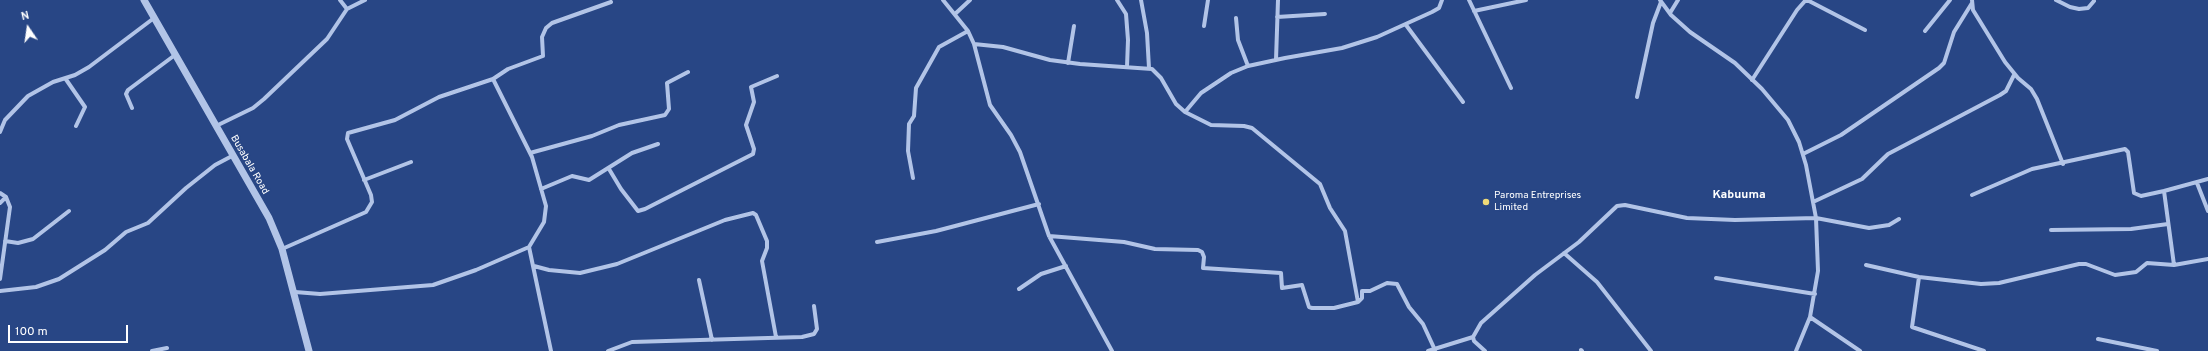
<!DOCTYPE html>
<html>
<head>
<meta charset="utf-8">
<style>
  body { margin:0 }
  #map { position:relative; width:2208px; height:351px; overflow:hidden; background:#284685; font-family:Overpass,sans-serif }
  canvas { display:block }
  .north { position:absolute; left:8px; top:8px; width:40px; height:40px; -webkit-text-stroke:3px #284685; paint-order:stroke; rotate:347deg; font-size:11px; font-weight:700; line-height:16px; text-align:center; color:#fff }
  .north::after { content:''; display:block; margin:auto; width:14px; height:18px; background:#fff; clip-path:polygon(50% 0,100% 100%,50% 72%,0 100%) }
  .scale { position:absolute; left:8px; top:325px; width:120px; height:18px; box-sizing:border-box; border:2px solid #fff; border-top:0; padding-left:5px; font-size:12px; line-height:14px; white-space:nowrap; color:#fff; -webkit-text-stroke:3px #284685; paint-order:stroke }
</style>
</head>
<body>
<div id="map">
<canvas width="2208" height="351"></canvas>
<div class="north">N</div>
<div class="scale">100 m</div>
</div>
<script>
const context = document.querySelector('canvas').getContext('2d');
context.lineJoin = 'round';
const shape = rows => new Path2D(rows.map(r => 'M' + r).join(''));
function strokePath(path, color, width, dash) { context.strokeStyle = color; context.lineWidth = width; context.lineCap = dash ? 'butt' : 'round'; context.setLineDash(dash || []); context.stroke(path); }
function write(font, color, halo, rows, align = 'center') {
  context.font = font + ' Overpass,sans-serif'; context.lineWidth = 3.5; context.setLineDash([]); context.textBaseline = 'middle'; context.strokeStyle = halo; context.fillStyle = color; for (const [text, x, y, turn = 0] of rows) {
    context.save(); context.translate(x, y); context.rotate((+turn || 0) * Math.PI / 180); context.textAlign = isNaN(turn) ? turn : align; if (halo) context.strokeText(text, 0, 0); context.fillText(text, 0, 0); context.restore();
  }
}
strokePath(shape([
  [340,0,347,9],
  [943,0,968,31,974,44,990,105,1011,135,1020,152,1049,236,1112,351],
  [1117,0,1126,14,1128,40,1127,67],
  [1141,0,1147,33,1149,68],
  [1469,0,1511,88],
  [1660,0,1671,15,1690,32,1735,63,1762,89,1788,120,1799,142,1806,165,1816,218,1818,271,1810,317,1796,351],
  [1972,0,1973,10,2005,62,2018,78,2031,89,2037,99,2063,164],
  [2056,0,2070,7,2079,9,2088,8,2094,1],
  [1474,11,1526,0],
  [1670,13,1678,0],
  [955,14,970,0],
  [1277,17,1325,14],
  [1236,18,1238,40,1248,66],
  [1406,25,1463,102],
  [1204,26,1208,0],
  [1925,31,1950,0],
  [974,44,1003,47,1050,60,1080,64,1152,69,1161,78,1176,104,1185,112,1211,125,1244,126,1252,128,1320,184,1330,208,1345,231,1358,302,1362,298,1362,291,1370,291,1387,283,1397,284,1409,307,1423,324,1435,350],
  [1276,60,1278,0],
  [1068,63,1074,26],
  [65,78,85,107,76,126],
  [1752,80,1797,10,1805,1,1809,1,1865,30],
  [1637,97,1653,23,1661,2],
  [132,108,126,94,128,90,175,55],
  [1185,112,1201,93,1231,73,1248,66,1285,58,1342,48,1377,37,1432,12,1439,8,1442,0],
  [216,126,253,108,264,99,327,39,347,9,365,0],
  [0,132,5,120,28,96,53,82,75,75,89,67,154,18],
  [530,153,592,136,619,125,665,115,669,109,667,83,688,72],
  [1803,154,1841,135,1939,68,1944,63,1954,32,1972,3],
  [609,169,621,189,638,211,645,209,753,154,754,149,746,125,754,102,751,87,777,76],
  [913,178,908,151,909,124,914,116,916,88,939,47,968,31],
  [364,180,411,162],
  [2197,183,2208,211],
  [541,189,572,176,589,180,632,153,658,144],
  [2164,191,2208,179],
  [0,193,6,197,10,207,0,279],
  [1972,195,2032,169,2125,149,2128,152,2134,193,2141,196,2164,191,2174,265],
  [1813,202,1862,179,1888,154,2000,95,2006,91,2014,75],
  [0,203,6,197],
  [2051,230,2131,229,2168,224],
  [1049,236,1124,242,1155,249,1198,250,1202,252,1204,257,1203,268,1281,273,1282,288,1302,285,1309,307,1312,308,1334,308,1358,302],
  [5,241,18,243,33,239,69,211],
  [877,242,936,231,1039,204],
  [529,247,551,351],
  [282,249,366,212,372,202,371,195,347,139,348,133,395,120,439,97,493,79,508,69,543,56,542,37,546,28,552,23,611,2],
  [1564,253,1597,282,1651,351],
  [1866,265,1919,277,1981,284,1999,283,2079,264,2086,264,2115,275,2136,272,2147,263,2174,265,2208,259],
  [534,266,549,270,580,273,617,264,725,220,753,213,756,215,767,241,767,248,762,261,776,337],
  [1919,277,1912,327,1984,351],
  [1716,278,1815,294],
  [699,280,712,340],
  [1019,289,1041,274,1066,266],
  [0,291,36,287,59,279,105,250,126,232,148,223,186,188,215,165,232,156],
  [295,292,320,294,433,285,476,270,529,247,544,222,546,206,532,157,493,79],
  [1810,317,1860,351],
  [2098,339,2157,351],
  [1581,350,1582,351],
  [152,351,167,348],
  [608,351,632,342,802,337,814,334,817,329,814,306],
  [1428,351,1473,337],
  [1485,351,1474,341,1473,337,1481,323,1535,275,1579,242,1617,206,1625,205,1687,218,1735,220,1816,218,1869,228,1889,225,1899,219]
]), '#b2c4e7', 4);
strokePath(shape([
  [144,0,269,218,282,249,309,351]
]), '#b2c4e7', 7);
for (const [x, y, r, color] of [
  [1486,202,4,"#efda78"]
]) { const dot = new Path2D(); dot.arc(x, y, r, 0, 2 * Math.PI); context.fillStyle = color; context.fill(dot); strokePath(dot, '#284685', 1.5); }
write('10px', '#fff', '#284685', [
  ["Busabala Road",249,165,60]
]);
write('10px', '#fff', '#284685', [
  ["Paroma Entreprises",1494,196],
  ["Limited",1494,208]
], 'left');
write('bold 12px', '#fff', '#284685', [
  ["Kabuuma",1739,196]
]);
</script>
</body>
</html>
